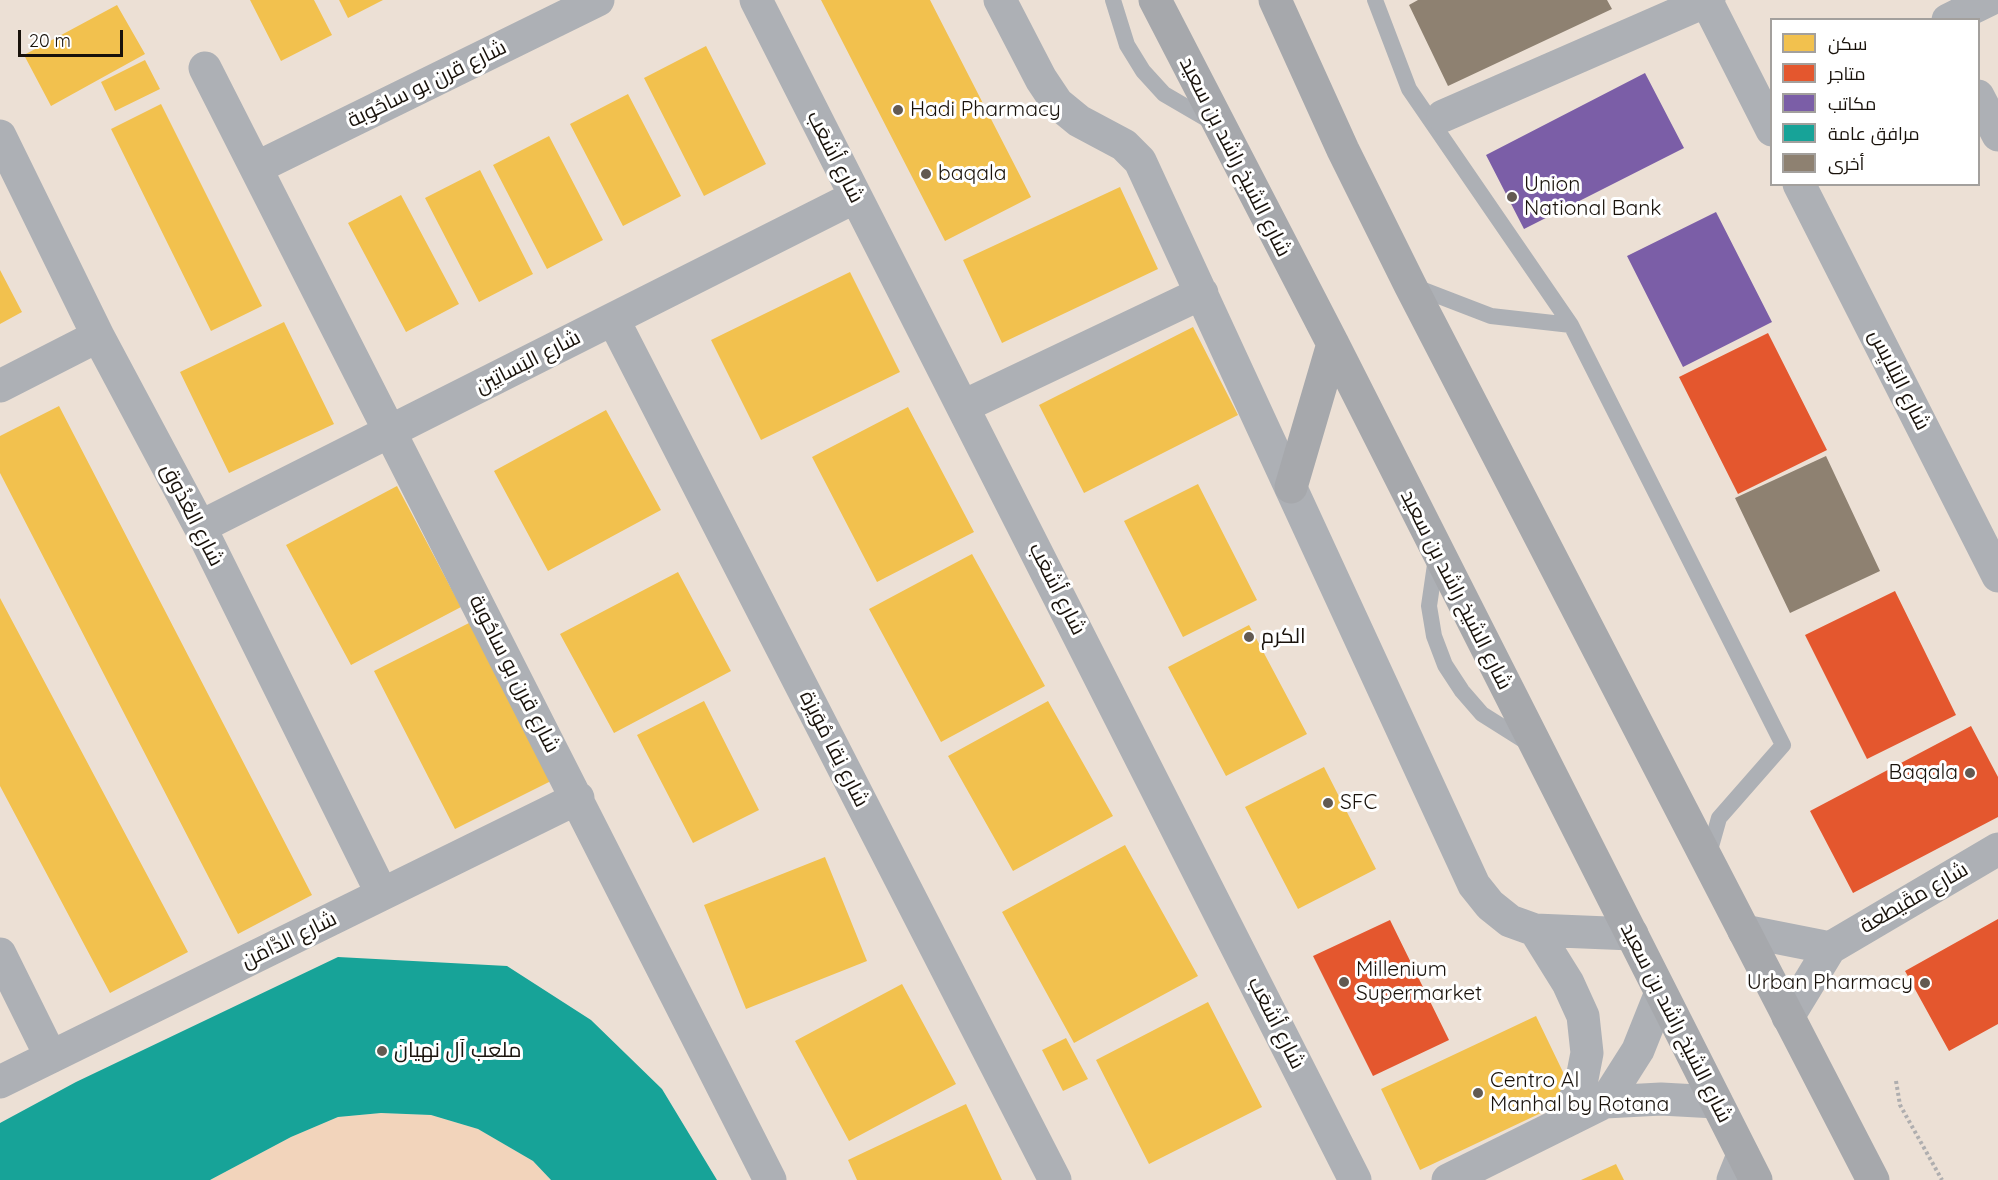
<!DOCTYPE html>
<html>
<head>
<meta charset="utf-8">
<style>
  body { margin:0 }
  #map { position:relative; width:1998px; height:1180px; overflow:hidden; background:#ece0d5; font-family:Quicksand,Cairo,sans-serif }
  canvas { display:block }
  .legend { position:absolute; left:1770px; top:18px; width:210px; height:168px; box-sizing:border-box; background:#fff; border:2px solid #a3a09d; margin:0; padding:8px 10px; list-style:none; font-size:18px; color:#19120b }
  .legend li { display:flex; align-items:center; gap:12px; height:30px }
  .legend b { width:30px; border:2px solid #a3a09d }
  .scale { position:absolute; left:18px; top:30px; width:105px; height:27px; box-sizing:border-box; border:3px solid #19120b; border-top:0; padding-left:8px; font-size:18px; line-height:21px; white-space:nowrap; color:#19120b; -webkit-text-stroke:4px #fff; paint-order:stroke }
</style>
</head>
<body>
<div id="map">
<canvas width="1998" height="1180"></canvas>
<ul class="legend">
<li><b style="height:16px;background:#f2c14e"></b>سكن</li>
<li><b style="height:16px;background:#e4572e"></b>متاجر</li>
<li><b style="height:16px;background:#7b5ea7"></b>مكاتب</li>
<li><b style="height:16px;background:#17a398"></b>مرافق عامة</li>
<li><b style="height:16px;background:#8e8171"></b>أخرى</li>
</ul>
<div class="scale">20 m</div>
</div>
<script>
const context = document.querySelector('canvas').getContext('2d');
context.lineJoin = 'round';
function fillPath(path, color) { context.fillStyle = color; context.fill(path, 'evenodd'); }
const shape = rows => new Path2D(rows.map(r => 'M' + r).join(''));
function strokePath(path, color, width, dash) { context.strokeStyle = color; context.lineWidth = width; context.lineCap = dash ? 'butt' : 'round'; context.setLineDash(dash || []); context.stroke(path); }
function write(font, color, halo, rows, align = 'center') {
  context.font = font + ' Quicksand,Cairo,sans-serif'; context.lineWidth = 6; context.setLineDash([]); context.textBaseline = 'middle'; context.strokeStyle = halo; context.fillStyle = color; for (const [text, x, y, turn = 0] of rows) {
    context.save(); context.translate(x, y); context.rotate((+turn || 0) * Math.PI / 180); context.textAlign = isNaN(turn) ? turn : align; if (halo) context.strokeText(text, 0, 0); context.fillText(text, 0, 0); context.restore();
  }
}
fillPath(shape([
  [381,1113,431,1115,478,1129,533,1161,551,1180,210,1180,291,1137,338,1117]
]), '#f2d4bb');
fillPath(shape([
  [250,0,314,0,332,35,281,61],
  [339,0,383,0,348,18],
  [821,0,930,0,1031,197,945,241],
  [117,5,145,54,51,106,24,55],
  [706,46,766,164,704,196,644,78],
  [145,60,160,89,115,111,101,82],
  [628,94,681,196,623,226,570,124],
  [161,104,262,306,211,331,111,129],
  [549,136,603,240,547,269,493,165],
  [480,170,533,274,479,302,425,198],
  [1120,187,1158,269,1002,343,963,260],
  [401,195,459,304,406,332,348,223],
  [0,270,22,312,0,324],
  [850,272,900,372,761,440,711,340],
  [284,322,334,424,229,473,180,372],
  [1193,327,1238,415,1084,493,1039,405],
  [59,406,312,895,238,934,0,473,0,436],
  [908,407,974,532,877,582,812,457],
  [606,410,661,510,548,571,494,471],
  [1198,484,1257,600,1183,637,1124,521],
  [397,486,461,607,351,665,286,545],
  [972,554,1045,686,941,742,869,609],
  [678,572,731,671,614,733,560,634],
  [0,598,188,952,110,993,0,786],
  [471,622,551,781,455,829,374,671],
  [1249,625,1307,734,1226,776,1168,667],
  [704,701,759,810,693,843,637,735],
  [1048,701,1113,816,1013,871,948,756],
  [1324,767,1376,869,1298,909,1245,807],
  [1125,845,1198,976,1074,1043,1002,912],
  [825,857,867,961,746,1009,704,905],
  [902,984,956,1084,849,1141,795,1041],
  [1208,1002,1262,1107,1149,1164,1096,1060],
  [1536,1016,1575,1097,1420,1170,1381,1089],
  [1066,1038,1088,1079,1063,1091,1042,1050],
  [966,1104,1002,1180,857,1180,848,1160],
  [1616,1164,1624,1180,1581,1180]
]), '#f2c14e');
fillPath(shape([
  [1768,333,1827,450,1738,494,1679,377],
  [1895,591,1956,715,1867,759,1805,635],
  [1971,726,1998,777,1998,817,1853,893,1810,811],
  [1998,919,1998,1024,1949,1051,1905,971],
  [1390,920,1449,1040,1373,1076,1313,956]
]), '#e4572e');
fillPath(shape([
  [1645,73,1684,148,1524,229,1486,155],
  [1716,212,1772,322,1683,367,1627,256]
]), '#7b5ea7');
fillPath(shape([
  [338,957,507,966,591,1020,662,1089,717,1180,551,1180,533,1161,478,1129,431,1115,381,1113,338,1117,291,1137,210,1180,0,1180,0,1123,76,1082]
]), '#17a398');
fillPath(shape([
  [1418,0,1607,0,1612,9,1448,86,1409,5],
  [1826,456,1880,571,1790,613,1735,498]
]), '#8e8171');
strokePath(shape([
  [1896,1081,1900,1105,1942,1180]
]), '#afaeaf', 4, [3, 3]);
strokePath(shape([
  [1113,0,1127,45,1143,71,1164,94,1212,122],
  [1375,0,1409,89,1571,325],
  [1413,286,1491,316,1571,325,1783,745,1719,818,1708,857],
  [1436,558,1429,606,1434,636,1445,665,1462,691,1482,714,1528,743]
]), '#adb0b5', 16);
strokePath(shape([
  [756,0,1355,1180],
  [1000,0,1041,79,1057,103,1079,121,1124,145,1140,161,1474,885,1490,905,1510,921,1535,930,1632,934],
  [1706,0,1772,130],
  [1948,20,1989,0],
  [205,68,770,1180],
  [1978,96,1998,135],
  [1443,116,1709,0],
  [0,136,98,336,200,527,382,894],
  [256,168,598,0],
  [1799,184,1998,576],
  [613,319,1055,1180],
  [0,386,98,336],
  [964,406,1202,293],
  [200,527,855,197],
  [1535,930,1568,983,1583,1016,1587,1053,1580,1089,1563,1121],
  [1744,931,1830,948],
  [0,954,51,1057],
  [1788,1017,1830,948,1998,849],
  [0,1082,578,798],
  [1605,1102,1638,1050,1660,995],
  [1448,1180,1605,1102,1661,1099,1716,1102],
  [1733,1180,1743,1155]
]), '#adb0b5', 33);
strokePath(shape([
  [1155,0,1333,344,1756,1180],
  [1275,0,1343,150,1410,285,1873,1180],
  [1291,487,1333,344]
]), '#a6a8ac', 33);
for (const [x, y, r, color] of [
  [898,110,6,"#635a52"],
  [926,174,6,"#635a52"],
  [1512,197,6,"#635a52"],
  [1249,637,6,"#635a52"],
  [1970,773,6,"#635a52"],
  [1328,803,6,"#635a52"],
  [1344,982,6,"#635a52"],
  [1925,983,6,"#635a52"],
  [382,1051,6,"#635a52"],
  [1478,1093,6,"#635a52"]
]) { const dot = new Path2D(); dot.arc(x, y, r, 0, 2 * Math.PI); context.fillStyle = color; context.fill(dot); strokePath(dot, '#fff', 2); }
write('21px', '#19120b', '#fff', [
  ["شارع قرن بو ساحُوبة",427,84,-26],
  ["شارع أشعَب",835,157,63],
  ["شارع الشيخ راشد بن سعيد",1235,157,63],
  ["شارع البَساتِين",528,362,-27],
  ["شارع اليَلايِس",1899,380,63],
  ["شارع العُذُوق",192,515,63],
  ["شارع أشعَب",1057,589,63],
  ["شارع الشيخ راشد بن سعيد",1456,590,63],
  ["شارع قرن بو ساحُوبة",514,674,63],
  ["شارع نِقا مُوَيزة",834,749,63],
  ["شارع مقَيطعة",1914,898,-30],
  ["شارع الدَّامَن",289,940,-26],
  ["شارع أشعَب",1276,1023,63],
  ["شارع الشيخ راشد بن سعيد",1676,1023,63]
]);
write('21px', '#19120b', '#fff', [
  ["Hadi Pharmacy",910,110],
  ["baqala",938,174],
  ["Union",1524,185],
  ["National Bank",1524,209],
  ["الكرم",1261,637],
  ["Baqala",1958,773,"right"],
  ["SFC",1340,803],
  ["Millenium",1356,970],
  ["Supermarket",1356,994],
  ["Urban Pharmacy",1913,983,"right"],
  ["ملعب آل نهيان",394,1051],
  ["Centro Al",1490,1081],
  ["Manhal by Rotana",1490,1105]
], 'left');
</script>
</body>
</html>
